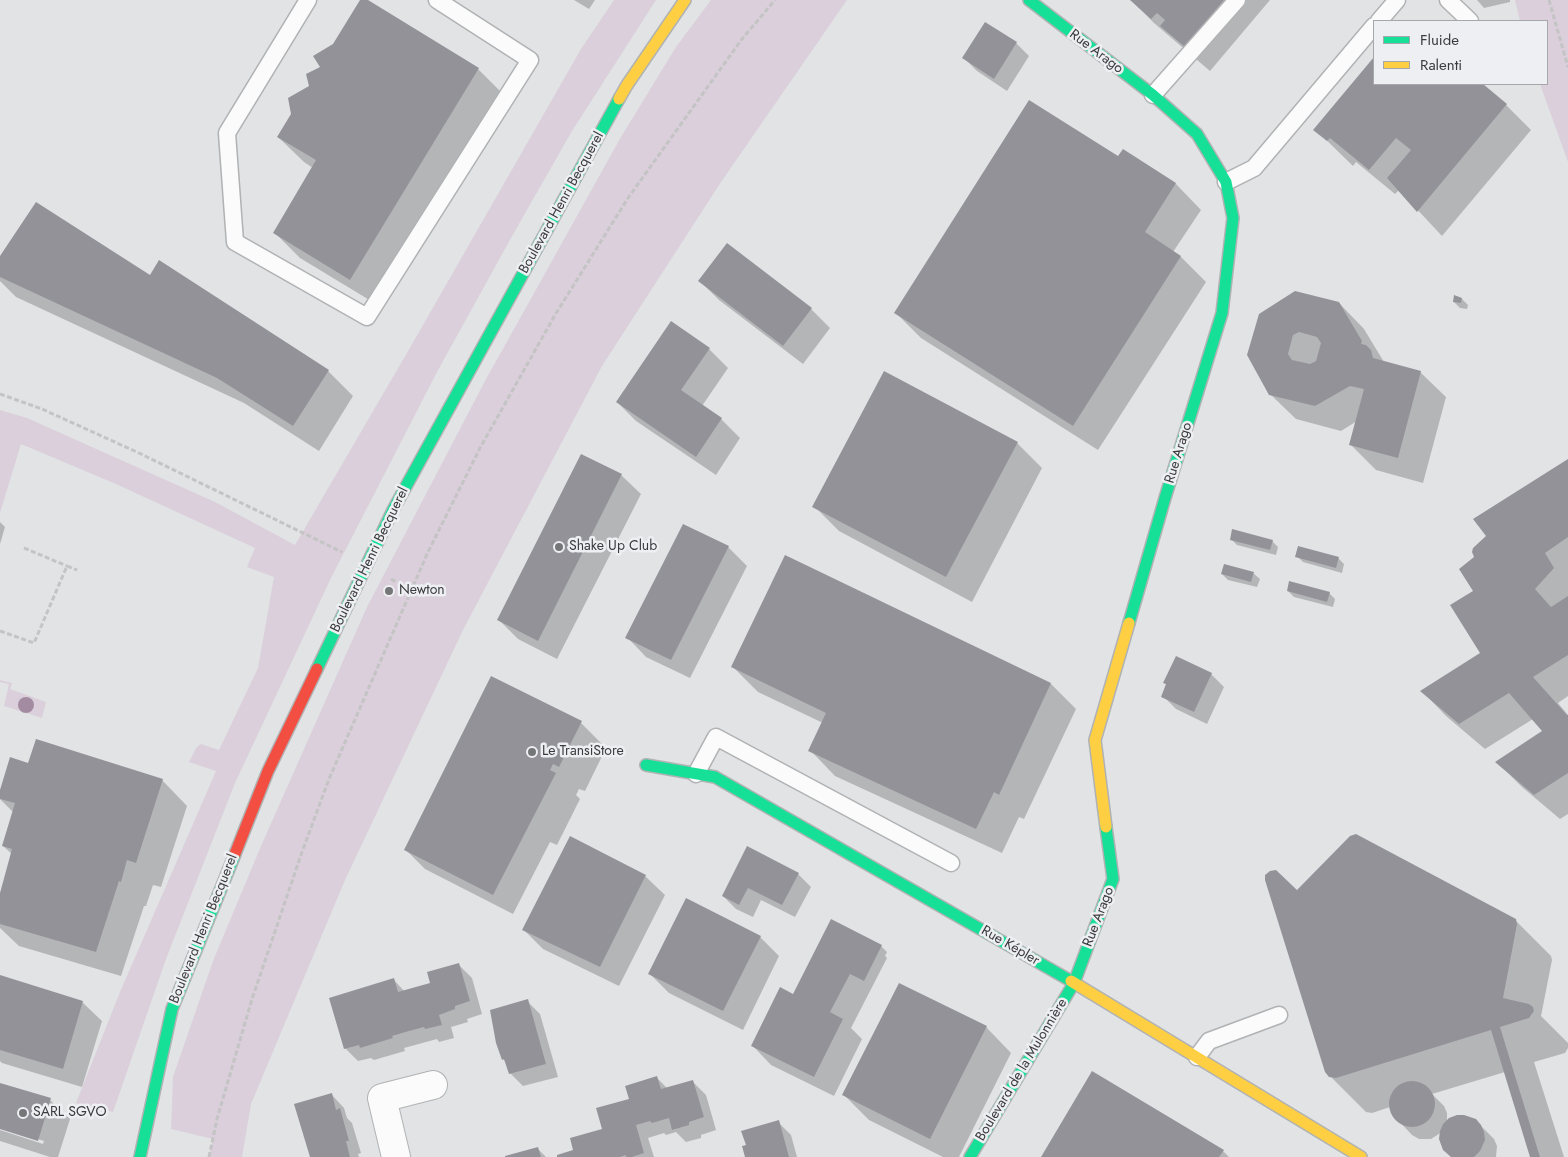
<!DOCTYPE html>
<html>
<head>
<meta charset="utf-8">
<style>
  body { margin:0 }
  #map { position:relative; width:1568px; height:1157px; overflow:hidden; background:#e2e3e5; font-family:Jost,sans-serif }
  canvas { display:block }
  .legend { position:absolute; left:1373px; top:20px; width:175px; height:65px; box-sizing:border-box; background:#eeeff3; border:1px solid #a6a7aa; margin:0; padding:6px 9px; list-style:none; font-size:15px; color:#3b3b3d }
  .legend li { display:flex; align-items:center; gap:10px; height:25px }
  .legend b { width:25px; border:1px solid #a6a7aa }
</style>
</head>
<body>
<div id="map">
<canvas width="1568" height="1157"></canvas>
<ul class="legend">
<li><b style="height:6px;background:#16e098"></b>Fluide</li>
<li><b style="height:6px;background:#ffcf43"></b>Ralenti</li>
</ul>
</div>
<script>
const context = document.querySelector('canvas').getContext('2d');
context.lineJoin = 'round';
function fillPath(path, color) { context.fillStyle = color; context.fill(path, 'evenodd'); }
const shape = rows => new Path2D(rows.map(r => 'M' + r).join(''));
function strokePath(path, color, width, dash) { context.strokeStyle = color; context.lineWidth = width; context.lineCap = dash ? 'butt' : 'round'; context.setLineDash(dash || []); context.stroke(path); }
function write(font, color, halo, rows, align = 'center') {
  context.font = font + ' Jost,sans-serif'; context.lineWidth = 5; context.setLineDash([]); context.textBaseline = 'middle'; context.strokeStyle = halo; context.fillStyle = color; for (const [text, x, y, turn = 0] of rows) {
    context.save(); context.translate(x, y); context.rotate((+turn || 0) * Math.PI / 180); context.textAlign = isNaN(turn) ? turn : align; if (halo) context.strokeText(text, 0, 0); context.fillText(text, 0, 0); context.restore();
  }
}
fillPath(shape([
  [614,0,656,0,572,131,511,238,437,372,331,578,235,783,166,959,113,1112,76,1103,120,992,216,771,189,762,196,748,201,744,219,750,258,668,274,577,247,567,255,548,116,484,21,444,0,513,0,410,27,418,215,502,295,545,411,346,581,49],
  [711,0,847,0,721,182,602,366,463,630,345,880,251,1104,242,1157,209,1157,213,1139,171,1129,173,1077,213,961,261,846,367,607,485,381,621,137,676,47],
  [1515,0,1568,0,1568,162,1540,84,1547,84,1547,21,1520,21],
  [0,680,12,683,10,689,46,702,42,718,4,706,9,684,0,682]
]), '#dacfdb');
fillPath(shape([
  [361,0,366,0,478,69,503,94,376,304,300,258,275,233,313,168,304,162,278,137,322,68],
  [574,0,595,0,589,9],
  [1131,0,1270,0,1210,71,1154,23],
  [1477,0,1510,0,1510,2,1484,8],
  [1016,43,1029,56,1007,91,977,71,964,58],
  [1374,59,1374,84,1481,84,1506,105,1531,130,1442,236,1399,190,1395,194,1356,162,1353,166,1315,129],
  [1123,150,1176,184,1201,210,1173,252,1181,257,1206,282,1098,450,921,338,896,313,1118,157],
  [0,259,150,277,328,371,353,396,319,451,244,403,16,297,0,281],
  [700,281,811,309,830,328,803,364,719,300],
  [1462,299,1468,305,1467,309,1460,308,1454,302],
  [1339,303,1364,329,1384,362,1420,372,1446,397,1423,483,1376,470,1351,445,1357,421,1341,431,1296,419,1270,394,1249,354],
  [709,349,728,368,702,406,721,419,740,438,716,475,636,421,617,402],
  [1017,443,1042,468,972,602,839,531,814,506],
  [1568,460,1568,696,1558,703,1568,715,1568,814,1560,819,1522,787,1497,762,1544,732,1533,719,1485,749,1446,716,1422,691,1482,653,1475,591,1475,557],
  [621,475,641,494,557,659,518,639,499,620],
  [0,522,5,527,0,544],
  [1231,539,1272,541,1278,547,1276,555,1237,545],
  [728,547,747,566,690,678,646,657,627,637],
  [1297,556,1338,558,1344,564,1342,573,1303,562],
  [785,557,1051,684,1076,709,1024,819,1019,817,1002,853,835,776,810,750,823,723,758,692,732,666],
  [1253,573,1260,579,1257,587,1228,580,1222,574],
  [1288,591,1329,593,1335,599,1333,607,1294,597],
  [1211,674,1224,687,1207,724,1176,709,1163,696,1167,685,1165,683],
  [581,723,606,748,585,791,579,789,576,795,580,799,557,845,550,842,513,914,425,869,406,850],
  [28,764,162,780,187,806,161,887,153,885,146,906,144,906,121,976,19,946,0,928,0,897,12,854,3,846,13,812,0,799,0,794],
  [748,848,798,874,811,887,795,917,761,900,753,917,736,909,723,896],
  [645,876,665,895,619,986,543,949,524,930],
  [1297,892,1515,920,1551,956,1552,960,1541,1016,1568,1043,1568,1048,1565,1053,1534,1062,1564,1157,1532,1157,1505,1072,1432,1094,1444,1106,1447,1113,1447,1122,1475,1120,1494,1139,1497,1146,1496,1157,1451,1157,1442,1132,1431,1139,1419,1139,1412,1135,1394,1116,1390,1107,1372,1113,1366,1112,1330,1076],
  [760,937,779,956,743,1030,669,993,649,973],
  [881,946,887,952,885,956,887,958,851,1028,862,1039,834,1096,771,1065,752,1045],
  [459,965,472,978,482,1014,467,1019,468,1022,451,1027,454,1038,439,1042,437,1039,404,1048,405,1051,374,1060,371,1058,358,1061,345,1048,394,980,405,992,432,984],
  [0,977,82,1002,102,1021,82,1087,2,1063,0,1061],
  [527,1001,540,1014,558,1077,523,1086,510,1073,507,1063,503,1059],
  [986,1027,1011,1053,959,1157,943,1157,869,1120,844,1095],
  [657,1078,668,1089,693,1082,706,1095,716,1130,701,1135,701,1138,686,1142,676,1132,666,1135,664,1133,648,1138,654,1157,559,1157,575,1151,604,1129,630,1100],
  [0,1084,50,1100,70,1119,58,1157,50,1157,0,1141,0,1130,43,1144,44,1141,0,1127],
  [332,1095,344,1108,347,1118,352,1123,361,1153,358,1154,359,1157,311,1157],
  [778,1122,791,1135,797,1157,747,1157],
  [538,1149,546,1157,508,1157],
  [1223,1151,1229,1157,1042,1157]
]), '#0003');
fillPath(shape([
  [360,0,368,0,479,68,350,280,273,233,316,160,277,137,291,114,288,98,309,86,306,74,320,67,313,56,333,44],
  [1130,0,1224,0,1185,47,1160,26,1165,20,1157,13,1151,19],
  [985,22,1017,42,994,79,962,58],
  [1374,57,1374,84,1483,84,1507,104,1417,212,1387,178,1411,150,1396,138,1369,170,1330,138,1327,141,1313,130],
  [1029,100,1118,156,1123,149,1176,183,1145,232,1181,256,1073,426,894,313],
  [36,202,150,275,159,260,329,370,293,426,217,378,0,277,0,256],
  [727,243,812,308,783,346,698,281],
  [1295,291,1339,302,1362,341,1361,344,1366,345,1371,350,1373,358,1421,371,1398,458,1349,445,1364,389,1350,386,1315,406,1269,395,1247,355,1259,314],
  [1299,332,1317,337,1321,343,1316,361,1310,364,1292,360,1288,354,1293,335],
  [1454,295,1462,298,1461,303,1453,302],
  [671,321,710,348,681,390,722,418,696,457,616,402],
  [884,371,1018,442,946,577,812,507],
  [581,454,622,474,538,641,497,620],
  [1568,459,1568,537,1545,553,1554,568,1535,589,1551,607,1568,596,1568,655,1533,677,1567,715,1568,715,1568,773,1534,795,1495,762,1542,731,1509,693,1459,724,1420,691,1480,653,1450,605,1473,591,1459,569,1474,557,1472,552,1473,548,1486,536,1473,519],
  [683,524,729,546,671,660,625,638],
  [1232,529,1273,540,1270,550,1230,540],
  [1298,546,1339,557,1336,568,1295,557],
  [785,555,1051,683,999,795,994,792,976,829,808,751,826,713,731,667],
  [1224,564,1254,572,1251,582,1221,574],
  [1289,581,1330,592,1327,602,1287,591],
  [1176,656,1212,673,1194,712,1161,697,1166,684,1163,683],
  [491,676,582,721,559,767,553,764,550,770,556,773,493,895,404,850],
  [36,739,163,779,136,863,127,860,121,882,119,881,96,952,0,924,0,893,12,849,2,846,15,803,0,799,0,790,10,757,28,763],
  [1356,834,1516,919,1517,924,1503,998,1529,1004,1533,1007,1534,1011,1529,1018,1500,1027,1540,1157,1530,1157,1491,1030,1336,1078,1329,1077,1325,1072,1265,880,1265,875,1270,871,1276,870,1297,890,1350,836],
  [570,836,646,875,600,967,522,930],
  [747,846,799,873,782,905,748,888,739,905,722,896],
  [686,898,761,936,723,1011,648,974],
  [831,919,882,945,864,981,850,974,830,1012,843,1019,814,1077,751,1046,780,987,793,994],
  [459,963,470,1001,455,1006,455,1009,439,1015,442,1025,425,1029,424,1027,409,1031,392,1036,393,1038,360,1048,359,1045,344,1049,329,998,394,978,398,992,430,983,427,972],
  [0,975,83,1001,63,1069,0,1050],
  [899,983,987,1026,930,1139,842,1095],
  [528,999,546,1064,509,1074,504,1059,502,1060,496,1043,490,1010],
  [1092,1071,1224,1150,1219,1157,1041,1157],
  [657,1076,661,1089,693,1080,704,1117,689,1122,689,1125,672,1130,669,1118,652,1123,650,1121,636,1125,644,1153,632,1157,626,1157,626,1155,620,1157,557,1157,557,1155,573,1150,570,1138,602,1129,596,1108,629,1099,625,1086],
  '1389 1104a23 23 0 1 1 46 0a23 23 0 1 1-46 0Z',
  [0,1083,51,1098,38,1141,0,1129],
  [332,1093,336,1110,340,1108,349,1141,346,1141,350,1157,310,1157,294,1104],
  [1457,1115,1464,1115,1476,1119,1481,1125,1484,1132,1485,1140,1480,1151,1474,1157,1451,1157,1443,1150,1439,1139,1440,1131,1443,1124,1449,1118],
  [779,1120,789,1157,745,1157,742,1146,746,1145,741,1131],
  [538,1147,541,1157,505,1157,505,1156]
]), '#939299');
const lane = shape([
  [308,0,227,133,235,242,367,317,530,60,437,0],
  [1448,0,1470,21],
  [1379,21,1397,0],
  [1153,95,1237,0],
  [1226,182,1254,168,1374,26],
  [696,774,716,737,951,863],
  [1197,1057,1209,1041,1279,1015]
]);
const street = shape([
  [396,1157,382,1098,433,1085]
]);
const fast = shape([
  [1029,0,1153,95,1197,134,1226,182,1233,218,1222,313,1165,498,1129,623],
  [317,669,393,510,619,99],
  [646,765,715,777,1071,981],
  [140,1157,172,1009,235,854],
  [970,1157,1074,983,1113,879,1106,827]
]);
const slow = shape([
  [619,99,627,85,685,0],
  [1106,827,1095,740,1129,623],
  [1071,981,1361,1157]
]);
const jam = shape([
  [235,854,268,771,317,669]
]);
strokePath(lane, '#b0b2b3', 19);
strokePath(street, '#b0b2b3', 30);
strokePath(fast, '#b0b2b3', 14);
strokePath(slow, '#b0b2b3', 14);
strokePath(jam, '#b0b2b3', 14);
strokePath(shape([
  [1549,0,1568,67],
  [0,394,42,409,139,453,342,552],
  [24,548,67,566],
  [391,579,411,590],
  [0,631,34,643,67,566,77,570],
  [209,1157,217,1119,252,999,302,852,329,779,428,552,480,448,555,315,628,198,742,39,775,0]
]), '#c4c4c4', 3, [5, 2.5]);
strokePath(lane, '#fbfbfb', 16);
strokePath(street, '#fbfbfb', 28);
strokePath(fast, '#16e098', 11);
strokePath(slow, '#ffcf43', 11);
strokePath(jam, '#f24e42', 11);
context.fillStyle = '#a38ca2';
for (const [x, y] of [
  [26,705]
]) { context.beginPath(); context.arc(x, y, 8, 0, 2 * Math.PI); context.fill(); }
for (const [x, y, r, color] of [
  [559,547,5,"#757678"],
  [389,591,5,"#757678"],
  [532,752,5,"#757678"],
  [23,1113,5,"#757678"]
]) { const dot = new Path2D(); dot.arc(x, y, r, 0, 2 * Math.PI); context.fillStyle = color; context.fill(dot); strokePath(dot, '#eeeff3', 2); }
write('14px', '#3b3b3d', '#eeeff3', [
  ["Rue Arago",1096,52,37],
  ["Boulevard Henri Becquerel",562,203,-61],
  ["Rue Arago",1179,453,-73],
  ["Boulevard Henri Becquerel",370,560,-64],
  ["Rue Arago",1099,917,-69],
  ["Boulevard Henri Becquerel",204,929,-68],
  ["Rue Képler",1010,946,30],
  ["Boulevard de la Mulonnière",1022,1070,-59]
]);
write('14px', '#3b3b3d', '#eeeff3', [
  ["Shake Up Club",569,547],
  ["Newton",399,591],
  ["Le TransiStore",542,752],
  ["SARL SGVO",33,1113]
], 'left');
</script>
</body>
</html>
